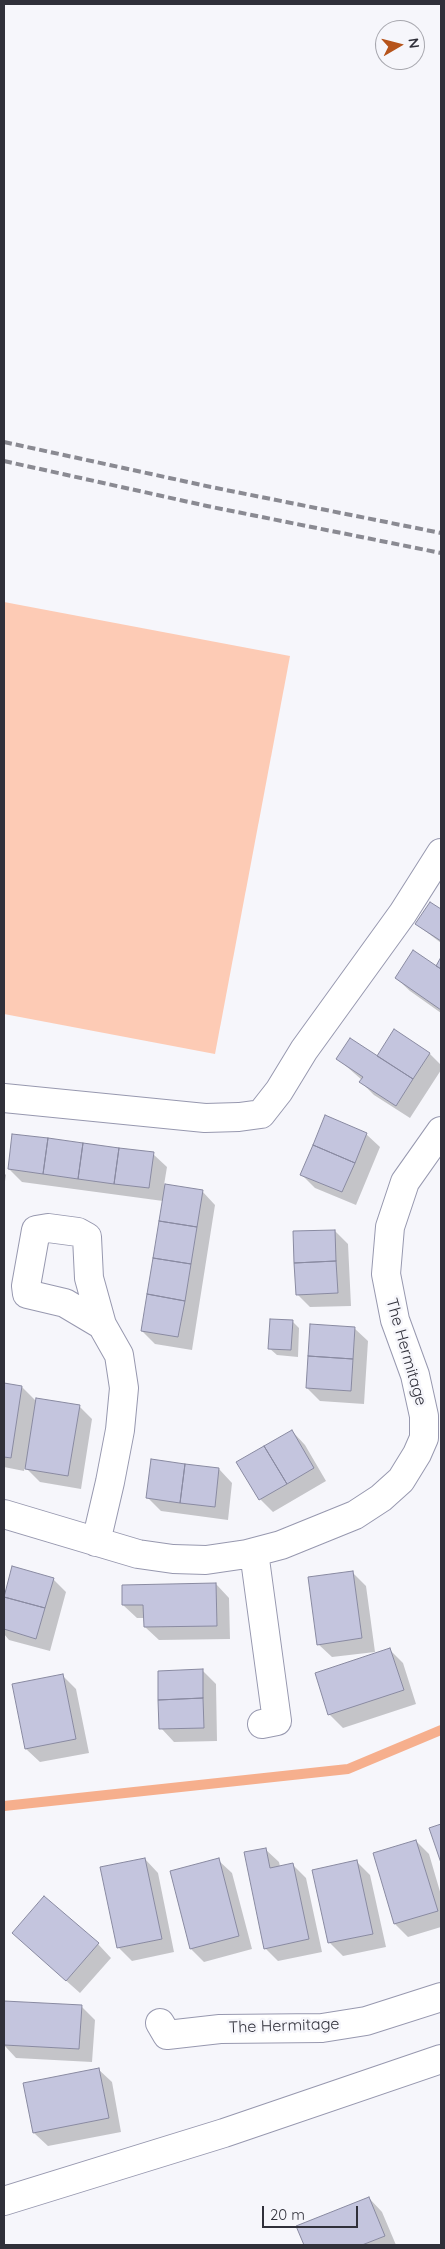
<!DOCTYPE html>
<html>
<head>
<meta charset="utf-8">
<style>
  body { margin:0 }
  #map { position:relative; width:445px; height:2249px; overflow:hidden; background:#f6f6fb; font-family:Quicksand,sans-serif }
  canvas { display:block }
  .frame { position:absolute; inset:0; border:5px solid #30303a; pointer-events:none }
  .north { position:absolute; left:375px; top:20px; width:50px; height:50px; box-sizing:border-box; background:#f6f6fb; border:1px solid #a7a7ae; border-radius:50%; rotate:82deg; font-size:14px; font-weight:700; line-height:20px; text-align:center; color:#30303a }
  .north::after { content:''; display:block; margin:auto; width:18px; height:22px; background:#b6541b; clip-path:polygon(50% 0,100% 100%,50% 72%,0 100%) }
  .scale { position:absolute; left:262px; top:2206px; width:96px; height:22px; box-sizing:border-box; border:2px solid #30303a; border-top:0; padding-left:6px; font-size:15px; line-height:18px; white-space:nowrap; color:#30303a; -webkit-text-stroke:4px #f6f6fb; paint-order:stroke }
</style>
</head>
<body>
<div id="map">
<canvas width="445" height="2249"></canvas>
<div class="frame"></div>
<div class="north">N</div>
<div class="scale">20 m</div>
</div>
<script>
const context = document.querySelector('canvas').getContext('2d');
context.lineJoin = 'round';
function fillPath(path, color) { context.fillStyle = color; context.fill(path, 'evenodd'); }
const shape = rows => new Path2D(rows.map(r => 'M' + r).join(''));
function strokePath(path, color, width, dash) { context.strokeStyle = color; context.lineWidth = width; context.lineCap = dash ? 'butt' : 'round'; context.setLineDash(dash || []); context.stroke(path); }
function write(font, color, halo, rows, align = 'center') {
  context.font = font + ' Quicksand,sans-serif'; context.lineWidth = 5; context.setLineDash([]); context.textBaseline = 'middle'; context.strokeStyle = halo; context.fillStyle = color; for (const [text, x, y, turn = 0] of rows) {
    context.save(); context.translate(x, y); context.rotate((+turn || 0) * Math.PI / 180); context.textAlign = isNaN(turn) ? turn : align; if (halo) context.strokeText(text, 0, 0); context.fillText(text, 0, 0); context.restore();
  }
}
fillPath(shape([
  [4,602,290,656,215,1054,4,1014]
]), '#fdcbb5');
fillPath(shape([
  [430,903,441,911,441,943,416,924],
  [441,959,441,1013,410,991,396,978,436,967],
  [394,1031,430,1054,441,1065,441,1070,410,1118,374,1095,361,1082,362,1080,338,1059,377,1057],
  [366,1134,380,1147,356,1205,315,1188,302,1175],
  [153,1154,167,1167,164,1185,202,1191,215,1205,192,1350,155,1344,142,1331,163,1201,22,1182,9,1169],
  [4,1173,6,1175,4,1188],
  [335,1231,348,1244,351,1306,310,1307,297,1294],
  [292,1321,299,1328,298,1357,277,1355,269,1348],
  [354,1328,368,1341,364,1404,320,1401,307,1388],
  [4,1384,22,1387,37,1402,79,1406,92,1419,81,1489,40,1482,25,1467,24,1471,4,1467],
  [292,1431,305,1445,326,1481,273,1512,260,1499],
  [219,1469,232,1483,228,1520,161,1511,148,1498],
  [13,1567,53,1579,66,1592,50,1651,9,1640,4,1634,4,1600],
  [353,1573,366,1586,375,1652,332,1657,318,1644],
  [216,1584,229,1598,230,1639,159,1640,145,1627,145,1618,137,1618,123,1605],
  [390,1650,403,1663,416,1704,343,1728,329,1714],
  [202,1670,216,1684,217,1741,174,1742,161,1728],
  [62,1675,76,1689,89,1753,40,1762,26,1749,14,1685],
  [416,1841,429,1854,441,1895,441,1927,408,1937,395,1924,374,1854],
  [265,1849,279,1862,280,1867,292,1864,306,1878,322,1952,278,1961,265,1948],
  [145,1859,158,1873,174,1952,132,1961,118,1947],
  [218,1860,232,1873,252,1949,204,1962,191,1949],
  [356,1861,370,1875,386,1947,343,1956,330,1943,313,1871],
  [98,1944,111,1958,80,1993,27,1946],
  [5,2002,81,2006,95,2020,92,2062,16,2058,4,2045],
  [98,2069,112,2082,121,2132,48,2146,34,2133],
  [369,2198,382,2212,396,2245,305,2245,298,2227]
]), '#0003');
strokePath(shape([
  [4,1806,348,1769,441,1730]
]), '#f6af8d', 10);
const building = shape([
  [430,902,441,909,441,941,415,924,430,902],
  [413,950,441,969,441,1010,395,978,413,950],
  [441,957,441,969,436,966,441,957],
  [394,1029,430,1053,413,1079,377,1056,394,1029],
  [350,1038,413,1079,396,1106,359,1082,363,1077,336,1059,350,1038],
  [325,1115,367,1133,355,1163,313,1145,325,1115],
  [12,1134,48,1138,43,1174,8,1169,12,1134],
  [48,1138,83,1143,78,1179,43,1174,48,1138],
  [83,1143,119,1148,114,1184,78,1179,83,1143],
  [313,1145,355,1163,342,1192,300,1175,313,1145],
  [119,1148,154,1152,149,1188,114,1184,119,1148],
  [165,1184,203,1190,197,1227,159,1221,165,1184],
  [159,1221,197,1227,191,1264,153,1258,159,1221],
  [335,1230,336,1261,294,1263,293,1231,335,1230],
  [153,1258,191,1264,185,1301,147,1294,153,1258],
  [336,1261,338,1293,296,1295,294,1263,336,1261],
  [147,1294,185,1301,178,1337,141,1331,147,1294],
  [270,1319,293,1320,291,1350,268,1349,270,1319],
  [310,1324,355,1327,353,1359,308,1356,310,1324],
  [308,1356,353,1359,351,1391,306,1388,308,1356],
  [4,1383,22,1386,11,1458,4,1457,4,1383],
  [36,1398,80,1405,68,1476,25,1469,36,1398],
  [292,1430,314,1468,287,1484,264,1446,292,1430],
  [264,1446,287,1484,259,1500,236,1462,264,1446],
  [151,1459,185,1464,180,1503,146,1498,151,1459],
  [185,1464,219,1468,215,1507,180,1503,185,1464],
  [12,1566,54,1578,45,1608,4,1597,12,1566],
  [353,1571,362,1638,317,1645,308,1577,353,1571],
  [216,1583,217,1626,144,1627,143,1605,122,1605,122,1585,216,1583],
  [4,1597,45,1608,36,1639,4,1629,4,1597],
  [390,1648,404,1690,328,1715,315,1673,390,1648],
  [203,1669,203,1698,158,1700,158,1671,203,1669],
  [63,1674,76,1739,25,1749,12,1684,63,1674],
  [203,1698,204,1728,159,1729,158,1700,203,1698],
  [441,1824,441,1863,429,1828,441,1824],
  [416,1840,438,1911,394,1924,373,1853,416,1840],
  [266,1848,270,1868,293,1863,309,1939,264,1949,244,1852,266,1848],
  [145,1858,162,1939,117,1948,100,1867,145,1858],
  [219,1858,239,1936,190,1949,170,1871,219,1858],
  [357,1860,373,1934,328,1943,312,1870,357,1860],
  [44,1896,99,1943,66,1981,12,1933,44,1896],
  [4,2001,82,2005,79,2049,4,2045,4,2001],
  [99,2068,109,2118,33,2133,23,2083,99,2068],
  [369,2197,385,2236,362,2245,304,2245,296,2226,369,2197]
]);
fillPath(building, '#c4c5de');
strokePath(building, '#898aa1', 1);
const minor = shape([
  [4,1098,205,1118,239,1117,261,1114,279,1091,304,1050,403,913,441,853],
  [4,1514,138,1554,173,1559,206,1560,247,1554,281,1545,355,1515,381,1498,401,1480,417,1454,424,1438,424,1416,415,1375,395,1320,386,1274,390,1227,405,1182,441,1131],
  [96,1542,110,1482,120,1430,124,1388,119,1355,102,1325,65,1303,27,1294,26,1286,36,1230,48,1228,78,1232,87,1237,89,1278,102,1325],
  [254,1552,277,1721,262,1724],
  [160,2023,167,2035,220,2029,322,2028,366,2021,441,1997],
  [4,2201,224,2133,441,2059]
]);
strokePath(minor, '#9798af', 30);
strokePath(minor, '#fff', 28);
strokePath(shape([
  [4,442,211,487,441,533],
  [4,461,207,506,441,553]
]), '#8a8a92', 4, [8, 4]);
write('16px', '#30303a', '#f6f6fb', [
  ["The Hermitage",406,1352,74],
  ["The Hermitage",284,2026,-2]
]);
</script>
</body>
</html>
